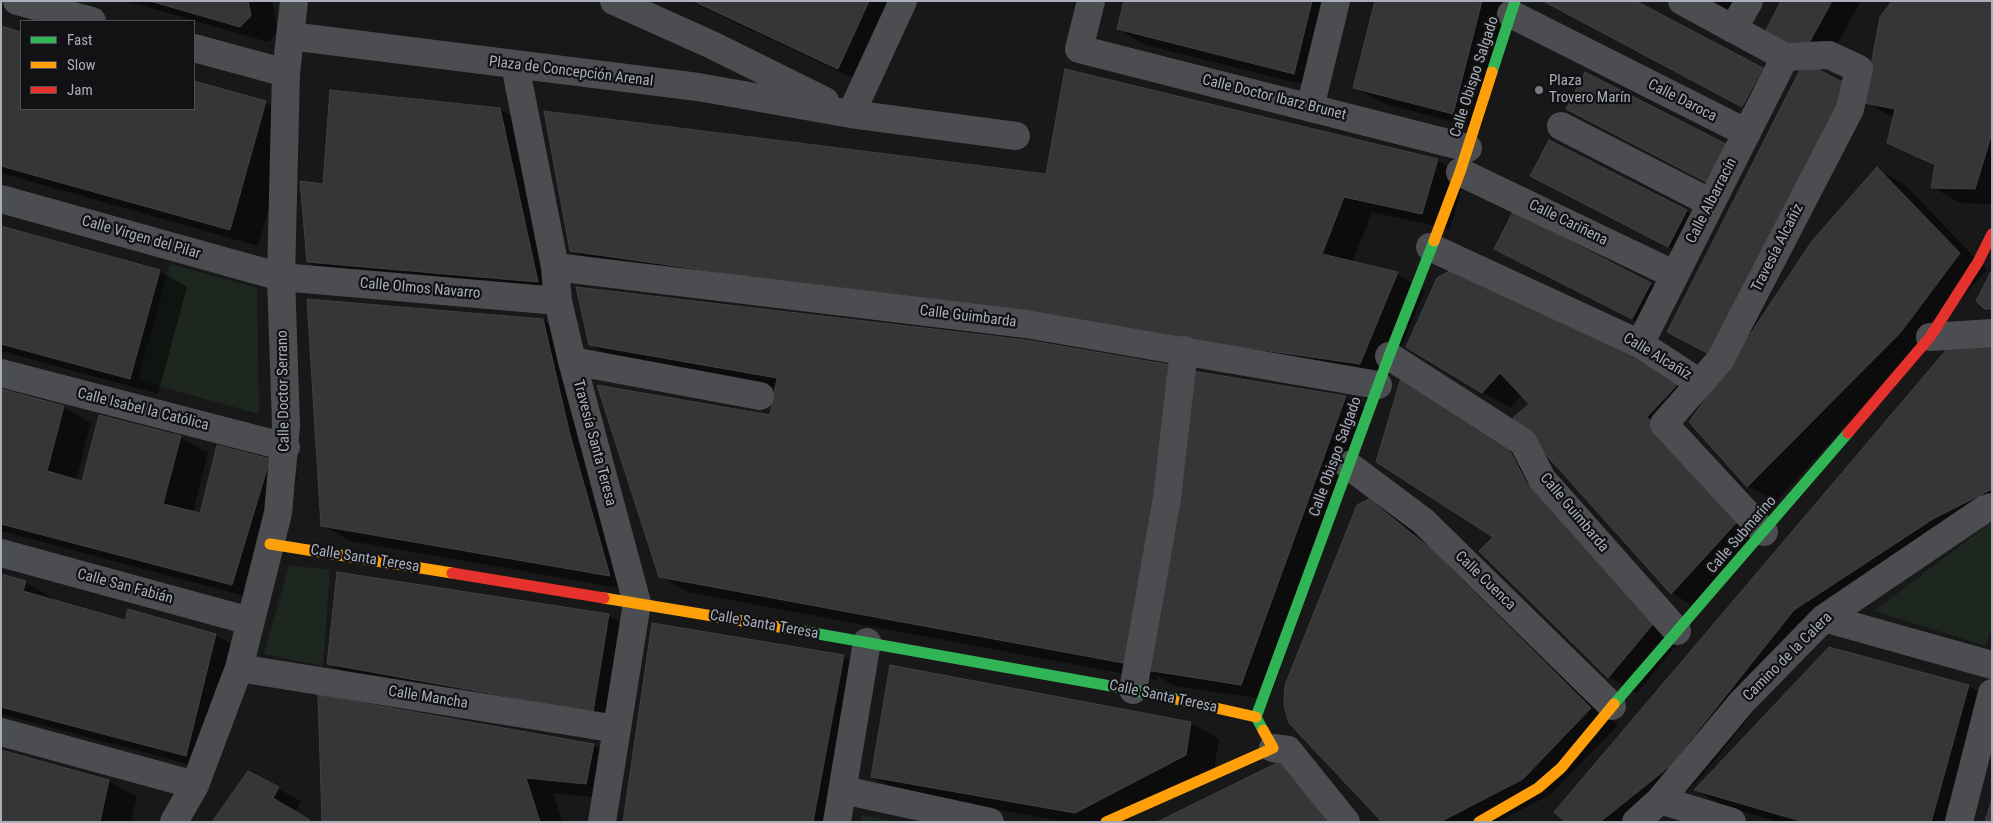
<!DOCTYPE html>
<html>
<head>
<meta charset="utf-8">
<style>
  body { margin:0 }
  #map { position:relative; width:1993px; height:823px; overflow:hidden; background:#181818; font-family:"Roboto Condensed",sans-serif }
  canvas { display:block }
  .frame { position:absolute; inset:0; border:2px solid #a8aeba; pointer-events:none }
  .legend { position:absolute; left:20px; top:20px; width:175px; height:90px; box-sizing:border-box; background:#121214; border:1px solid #4e5056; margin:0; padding:6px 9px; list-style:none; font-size:15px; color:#a8aeba }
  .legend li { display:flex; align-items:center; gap:10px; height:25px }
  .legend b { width:25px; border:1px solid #4e5056 }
</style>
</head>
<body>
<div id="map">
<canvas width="1993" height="823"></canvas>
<div class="frame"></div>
<ul class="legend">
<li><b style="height:6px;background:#30b455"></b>Fast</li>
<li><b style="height:6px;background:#ff9f0a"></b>Slow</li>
<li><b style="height:6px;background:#e5322d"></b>Jam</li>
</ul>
</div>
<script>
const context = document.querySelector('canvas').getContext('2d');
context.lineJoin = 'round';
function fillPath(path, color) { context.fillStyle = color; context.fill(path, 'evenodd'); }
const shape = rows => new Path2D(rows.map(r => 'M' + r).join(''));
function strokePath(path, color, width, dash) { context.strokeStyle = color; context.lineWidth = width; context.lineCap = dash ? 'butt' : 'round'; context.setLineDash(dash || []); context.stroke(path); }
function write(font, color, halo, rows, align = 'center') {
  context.font = font + ' "Roboto Condensed",sans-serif'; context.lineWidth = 4.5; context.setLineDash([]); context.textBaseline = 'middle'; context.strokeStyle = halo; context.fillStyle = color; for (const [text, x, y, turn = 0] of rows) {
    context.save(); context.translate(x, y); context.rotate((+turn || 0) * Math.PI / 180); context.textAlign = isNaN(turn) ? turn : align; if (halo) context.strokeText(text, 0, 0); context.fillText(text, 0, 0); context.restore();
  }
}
fillPath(shape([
  [170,264,257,288,259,414,138,380],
  [1990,523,1992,524,1992,626,1986,646,1874,611],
  [289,565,330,570,323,666,264,654],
  [862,815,896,822,861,822]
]), '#1d261f');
fillPath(shape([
  [126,1,272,1,278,32,268,42],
  [689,1,905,1,866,84],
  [1125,1,1344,1,1322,89,1146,45,1118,29],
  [1377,1,1514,1,1481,129,1382,103,1354,87],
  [1544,1,1762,69,1784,82,1765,119],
  [1708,1,1750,1,1741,18],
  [1783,1,1861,1,1825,66,1766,31],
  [1992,1,1992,204,1960,203,1932,187,1936,167,1888,142,1894,118,1867,103,1751,333,1752,334,1877,169,1905,185,1987,270,1776,502,1748,486,1698,408,1674,433,1766,537,1699,610,1672,593,1514,418,1531,404,1522,395,1510,408,1482,392,1438,278,1697,392,1705,400,1731,365,1669,332,1847,86],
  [1,27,21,33,21,109,194,109,194,82,266,103,294,119,258,246,1,173],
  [499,109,527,125,565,297,336,278,308,262,324,185],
  [1437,160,1465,176,1450,229,1372,212,1352,263,1397,274,1425,290,1388,379,599,266,571,250],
  [1532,176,1686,211,1709,224,1691,259],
  [1,228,159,271,187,287,158,394,1,351],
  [1518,261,1650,284,1672,297,1655,331],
  [543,320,571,336,637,591,350,541,322,525],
  [590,345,1192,377,1345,397,1373,413,1269,700,1175,686,1157,676,1157,680,688,592,660,576,771,417,777,388,618,361],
  [1992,347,1992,519,1822,626,1698,781,1648,822,1567,822],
  [1402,380,1536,465,1680,641,1637,693,1609,677,1495,536],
  [1,390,63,407,91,423,76,480,83,482,180,437,208,453,193,512,201,515,270,460,298,476,260,600,1,531],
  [1369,500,1397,517,1458,566,1618,725,1551,794,1498,822,1383,822],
  [1,576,25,582,53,598,52,601,126,621,129,611,216,635,244,651,214,771,1,714],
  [608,615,636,631,621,727,356,679,329,663],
  [1829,649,1969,686,1992,700,1963,822,1779,822,1723,806,1696,790],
  [843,656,871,672,843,822,624,822],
  [1191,723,1219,739,1214,771,1116,822,1067,822,901,793,873,777],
  [594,745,622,761,614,799,553,793,562,822,326,822,323,820],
  [1281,763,1341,822,1159,822],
  [249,773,301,801,295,812,311,822,213,822],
  [109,781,137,797,131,822,1,822]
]), '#0007');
const building = shape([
  [150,1,248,1,251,16,240,27,150,1],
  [693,1,869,1,838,69,693,1],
  [1124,1,1312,1,1294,74,1117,29,1124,1],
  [1375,1,1482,1,1453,114,1353,88,1375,1],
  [1543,1,1636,1,1763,68,1742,107,1543,1],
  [1781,1,1832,1,1803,54,1765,32,1781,1],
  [1892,1,1992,1,1992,133,1975,189,1931,188,1935,165,1887,143,1895,109,1864,103,1880,17,1892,1],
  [1,26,21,32,21,109,194,109,194,81,266,101,230,230,1,166,1,26],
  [1804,62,1848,85,1711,355,1667,332,1804,62],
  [1065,69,1438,159,1422,214,1344,197,1322,254,1398,272,1360,364,570,251,544,111,1046,174,1065,69],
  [1585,72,1726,144,1706,182,1566,109,1585,72],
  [330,90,500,108,538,282,307,262,300,181,323,184,330,90],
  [1549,140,1687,210,1668,247,1530,176,1549,140],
  [1877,167,1960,253,1901,332,1747,487,1689,422,1741,348,1812,241,1877,167],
  [1513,212,1651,283,1632,319,1494,249,1513,212],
  [1,226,160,270,130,379,1,344,1,226],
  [1455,268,1625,351,1669,375,1678,384,1647,417,1738,521,1671,594,1513,418,1529,404,1500,373,1482,393,1406,347,1437,278,1455,268],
  [1992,270,1992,309,1984,309,1976,301,1992,270],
  [576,287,1026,340,1176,366,1129,664,659,577,597,385,770,415,777,378,589,345,576,287],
  [307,299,543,319,570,435,610,576,321,526,307,299],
  [1992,346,1992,489,1933,519,1794,610,1670,766,1600,822,1565,822,1554,812,1947,349,1992,346],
  [1192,371,1346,396,1241,685,1146,670,1192,371],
  [1401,378,1508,447,1526,482,1653,624,1608,678,1479,551,1493,537,1376,462,1401,378],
  [1,389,64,406,47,471,82,481,99,415,181,436,163,504,200,513,217,445,270,459,232,585,1,524,1,389],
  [1369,499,1430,548,1591,708,1523,779,1440,822,1382,822,1289,723,1284,705,1285,685,1357,505,1369,499],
  [337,572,609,614,593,712,327,664,337,572],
  [1,574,26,581,23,591,125,620,128,609,216,634,186,756,1,707,1,574],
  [652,623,844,655,813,822,623,822,652,623],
  [1829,647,1969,685,1931,822,1804,822,1694,790,1829,647],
  [890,665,1191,722,1186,755,1075,813,871,777,890,665],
  [318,695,594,744,586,784,526,778,540,822,322,821,318,695],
  [1,750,109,780,100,822,1,822,1,750],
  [1281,761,1327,822,1157,822,1281,761],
  [248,771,279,787,273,798,310,820,308,822,212,822,248,771],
  [1992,798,1992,822,1985,822,1992,798]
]);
fillPath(building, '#363637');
strokePath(building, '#404144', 1);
strokePath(shape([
  [17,1,92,21],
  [614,1,712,45,825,101],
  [1091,1,1079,49,1468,148],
  [1682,1,1785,57],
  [1511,14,1747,133],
  [1733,29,1749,1],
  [290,36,698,87,851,114,1016,136],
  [194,48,286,73],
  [515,65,555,267,558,301,572,361,637,603,602,822],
  [1310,108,1336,1],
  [851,114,903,1],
  [1561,126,1711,203],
  [1460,172,1675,275],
  [1,199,281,277,558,301],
  [1430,247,1640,344,1700,383,1664,424,1764,532],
  [555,267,1026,324,1378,385],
  [1930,337,1992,333],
  [1640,344,1785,57],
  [1389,356,1523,442,1542,479,1677,631],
  [572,361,760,396],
  [1,373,286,447],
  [1700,383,1720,360,1850,109,1859,69,1829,55,1785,57],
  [1348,465,1423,521,1612,706],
  [1,553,250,621],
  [1824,618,1992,665],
  [239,668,617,729],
  [1133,690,1167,498,1184,350],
  [1,732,195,785],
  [1273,748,1288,750,1346,822],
  [843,790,990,822],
  [1660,800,1732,822],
  [174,822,195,785,239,668,278,513,286,425,281,277,286,73,294,1],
  [837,822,867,642],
  [1636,822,1660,800,1742,702,1824,618,1985,509,1992,507],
  [1959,822,1992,693]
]), '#4c4d51', 28);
strokePath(shape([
  [1492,72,1515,1],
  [785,628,1133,690,1180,700],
  [1614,704,1848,433],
  [1263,730,1256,717,1389,356,1434,241]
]), '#30b455', 11);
strokePath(shape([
  [1434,241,1460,172,1492,72],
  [270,544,452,573],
  [604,598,785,628],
  [1180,700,1256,717],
  [1106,822,1273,748,1263,730],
  [1479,822,1538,788,1561,768,1614,704]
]), '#ff9f0a', 11);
strokePath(shape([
  [1848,433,1930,337,1978,262,1992,234],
  [452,573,604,598]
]), '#e5322d', 11);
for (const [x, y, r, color] of [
  [1539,90,5,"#767a81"]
]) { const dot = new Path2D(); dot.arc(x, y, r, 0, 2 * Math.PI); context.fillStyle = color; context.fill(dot); strokePath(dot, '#121214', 2); }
write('15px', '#a8aeba', '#121214', [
  ["Plaza de Concepción Arenal",571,72,7],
  ["Calle Obispo Salgado",1475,77,-72],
  ["Calle Doctor Ibarz Brunet",1274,98,14],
  ["Calle Daroca",1682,101,27],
  ["Calle Albarracín",1712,201,-63],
  ["Calle Cariñena",1568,223,26],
  ["Calle Virgen del Pilar",141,238,16],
  ["Travesía Alcañíz",1778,248,-63],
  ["Calle Olmos Navarro",420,289,5],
  ["Calle Guimbarda",968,317,7],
  ["Calle Alcañíz",1657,357,31],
  ["Calle Doctor Serrano",284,391,-91],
  ["Calle Isabel la Católica",143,410,14],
  ["Travesía Santa Teresa",594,443,75],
  ["Calle Obispo Salgado",1336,457,-70],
  ["Calle Guimbarda",1574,513,50],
  ["Calle Submarino",1742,535,-49],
  ["Calle Santa Teresa",365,559,9],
  ["Calle Cuenca",1485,581,44],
  ["Calle San Fabián",125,587,15],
  ["Calle Santa Teresa",764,625,10],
  ["Camino de la Calera",1788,657,-45],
  ["Calle Santa Teresa",1163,697,12],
  ["Calle Mancha",428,698,9]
]);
write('15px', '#a8aeba', '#121214', [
  ["Plaza",1549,81],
  ["Trovero Marín",1549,98]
], 'left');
</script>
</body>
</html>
